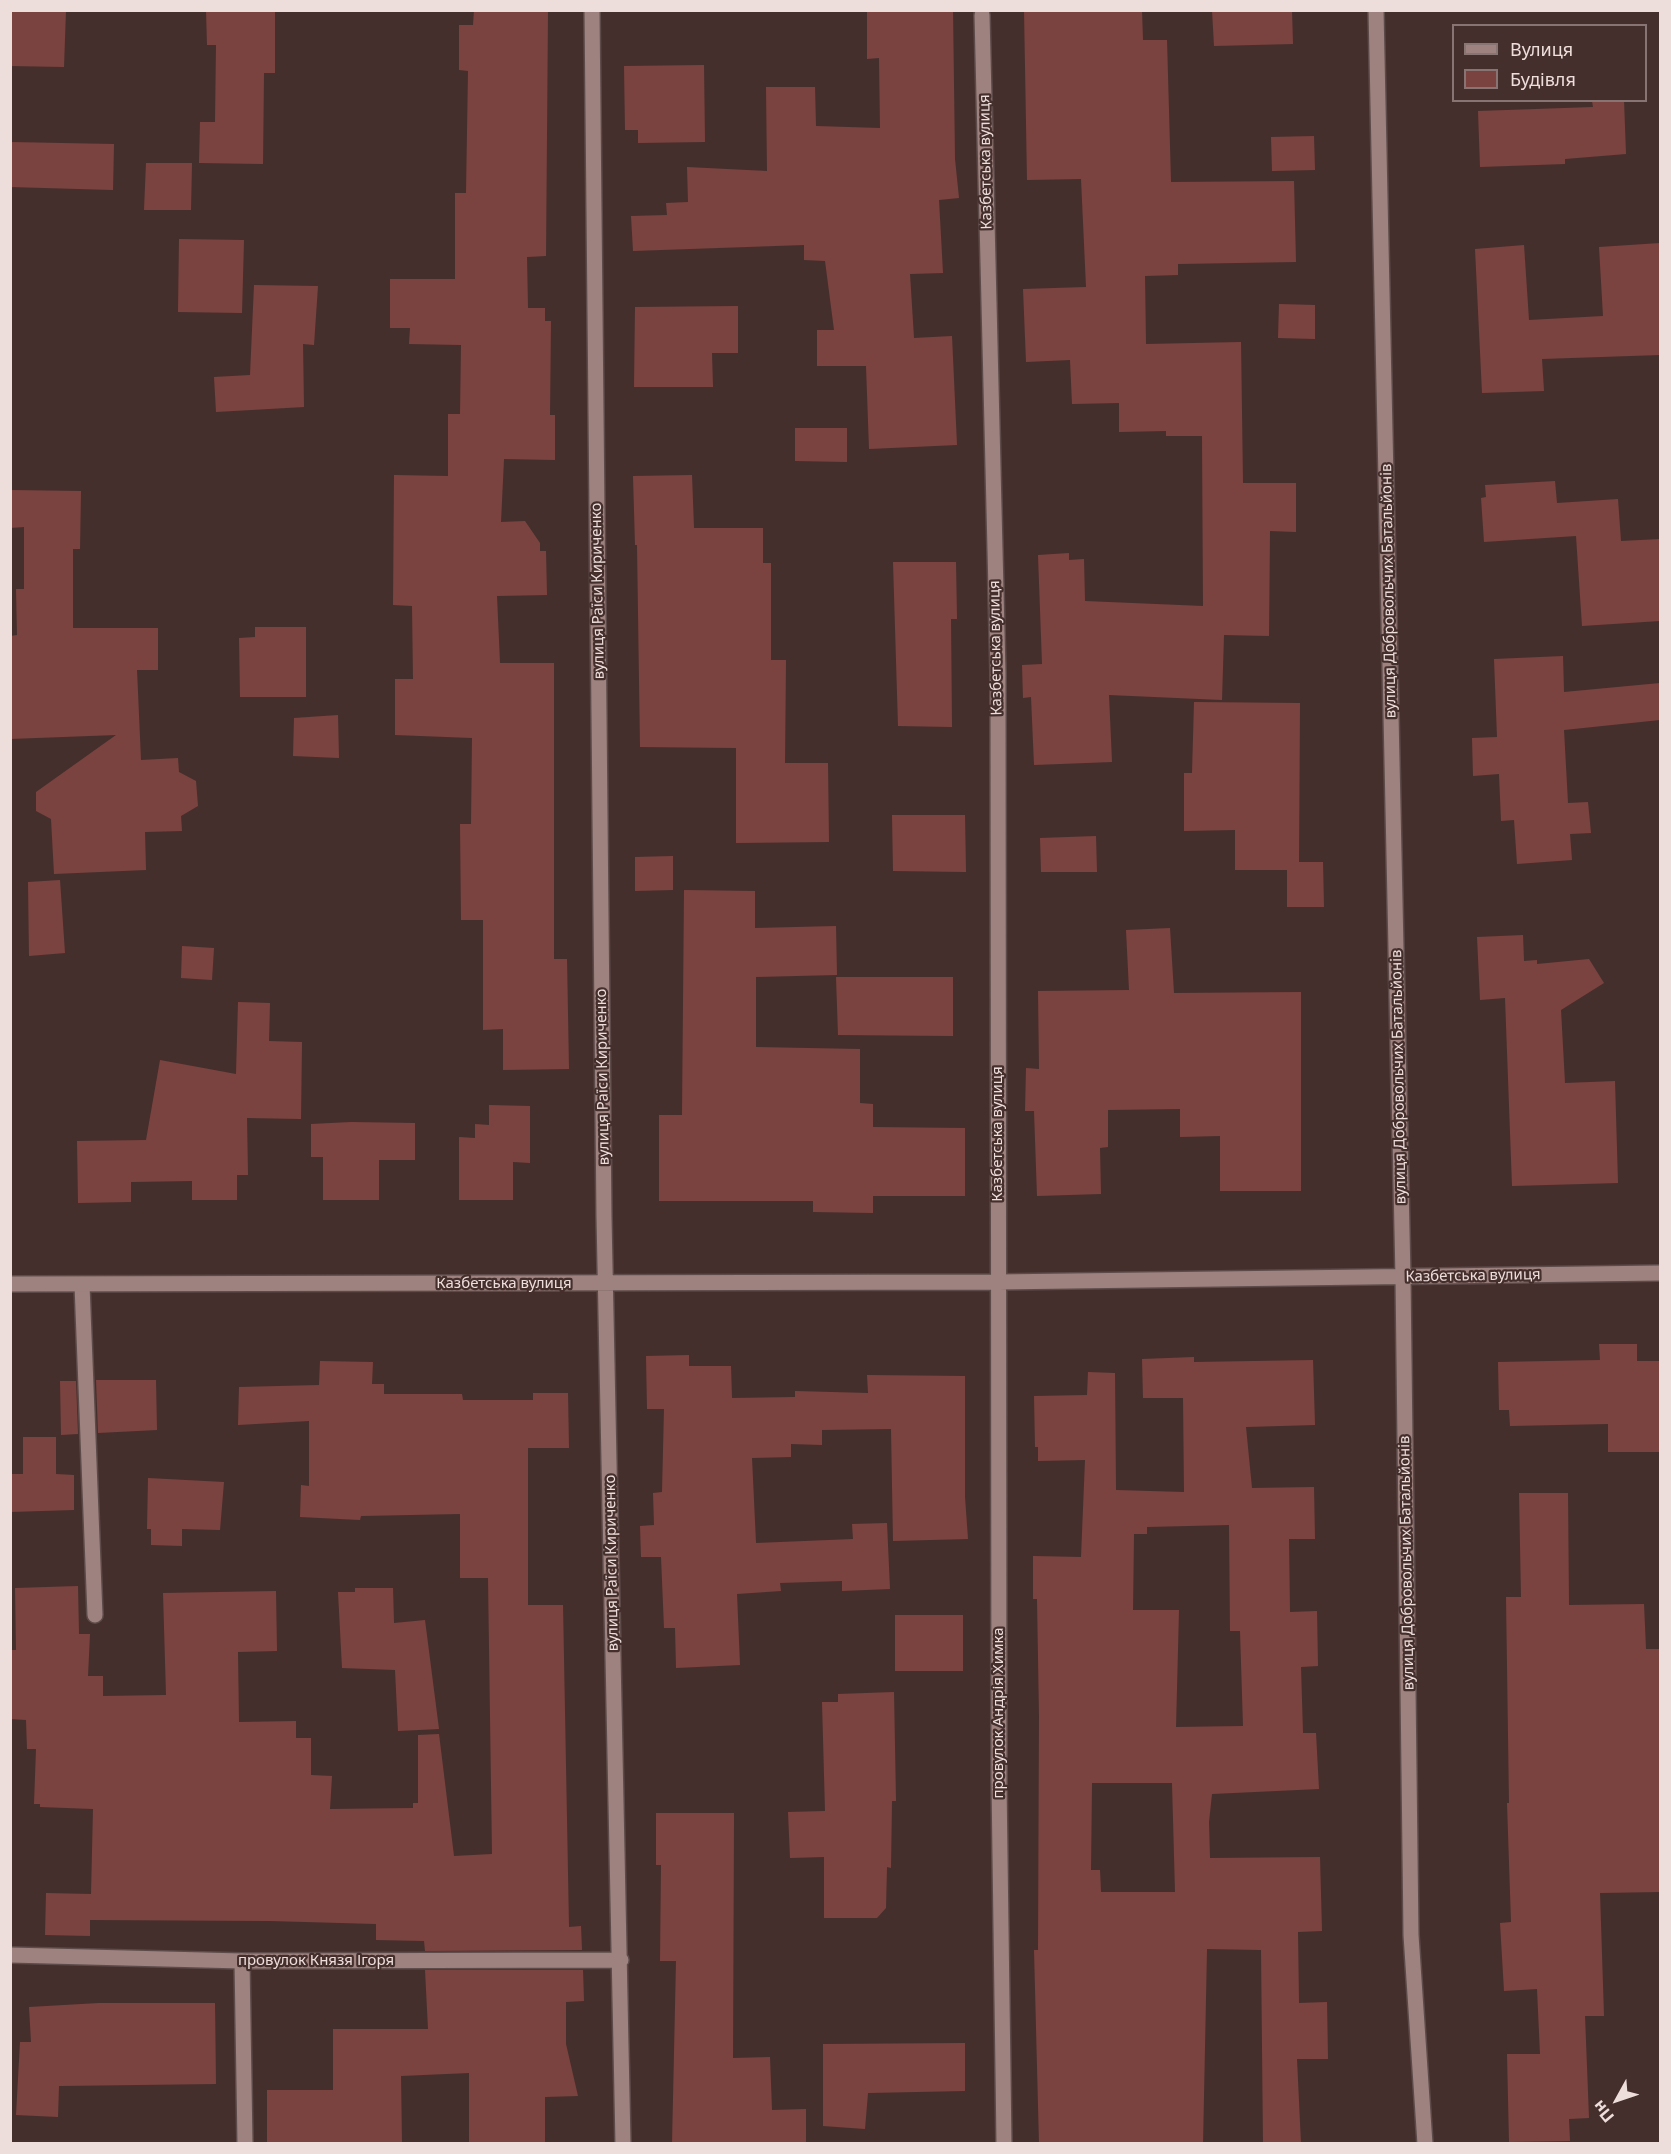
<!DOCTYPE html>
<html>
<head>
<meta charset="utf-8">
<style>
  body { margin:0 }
  #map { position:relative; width:1671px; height:2154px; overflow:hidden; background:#452f2d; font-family:"Noto Sans",sans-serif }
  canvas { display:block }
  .frame { position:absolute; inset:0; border:12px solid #eddedc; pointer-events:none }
  .legend { position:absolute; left:1452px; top:24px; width:195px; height:78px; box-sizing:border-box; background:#452f2d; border:2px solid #887573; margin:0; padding:8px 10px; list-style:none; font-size:18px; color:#eddedc }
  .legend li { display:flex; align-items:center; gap:12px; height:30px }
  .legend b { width:30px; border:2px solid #887573 }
  .north { position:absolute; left:1587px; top:2070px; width:60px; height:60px; -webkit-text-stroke:4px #452f2d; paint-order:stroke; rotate:230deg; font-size:16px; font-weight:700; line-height:24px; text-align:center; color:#eddedc }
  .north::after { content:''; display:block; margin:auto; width:21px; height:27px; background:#eddedc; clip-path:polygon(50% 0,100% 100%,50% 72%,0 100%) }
</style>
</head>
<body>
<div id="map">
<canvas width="1671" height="2154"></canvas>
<div class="frame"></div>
<ul class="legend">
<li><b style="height:8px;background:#9d827f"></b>Вулиця</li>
<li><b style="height:16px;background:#7b433f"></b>Будівля</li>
</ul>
<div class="north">Пн</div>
</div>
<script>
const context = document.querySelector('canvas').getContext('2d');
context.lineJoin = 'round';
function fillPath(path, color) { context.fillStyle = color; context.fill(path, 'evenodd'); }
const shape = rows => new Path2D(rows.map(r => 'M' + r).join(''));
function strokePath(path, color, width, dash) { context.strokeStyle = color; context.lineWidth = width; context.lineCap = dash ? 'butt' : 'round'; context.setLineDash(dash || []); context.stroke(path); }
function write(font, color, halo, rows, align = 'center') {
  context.font = font + ' "Noto Sans",sans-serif'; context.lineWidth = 4.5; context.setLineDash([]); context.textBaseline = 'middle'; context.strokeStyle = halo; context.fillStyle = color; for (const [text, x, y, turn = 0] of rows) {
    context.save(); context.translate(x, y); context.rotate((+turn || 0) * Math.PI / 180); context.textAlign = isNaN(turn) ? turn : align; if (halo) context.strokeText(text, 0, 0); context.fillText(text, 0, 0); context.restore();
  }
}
fillPath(shape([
  [10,10,66,10,64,67,10,66],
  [206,10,275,10,275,73,264,73,263,164,199,163,200,122,215,122,216,45,207,45],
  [474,10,548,10,546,256,527,257,528,308,545,308,545,321,551,321,550,415,555,415,555,460,504,459,501,522,525,521,540,543,540,551,546,551,547,595,497,596,500,663,554,663,554,959,567,959,569,1069,503,1070,503,1029,483,1030,483,920,461,920,460,824,471,824,472,738,395,735,395,679,413,679,412,606,393,605,394,475,448,476,448,414,460,414,461,345,409,344,410,328,390,328,390,279,455,279,455,193,466,193,468,71,459,70,459,25,473,25],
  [867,10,953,10,955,159,959,198,939,200,943,273,910,274,914,338,952,336,957,445,869,449,866,366,817,366,817,330,834,330,825,261,804,260,804,245,633,251,631,216,667,215,666,203,688,202,687,167,767,171,766,87,815,87,816,126,880,128,879,58,867,59],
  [1024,10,1142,10,1143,40,1167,40,1171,182,1294,181,1296,262,1178,264,1178,275,1145,276,1146,344,1241,342,1243,483,1296,483,1296,532,1270,531,1269,636,1224,635,1222,700,1109,695,1112,762,1034,765,1031,697,1023,698,1022,665,1042,664,1038,555,1069,553,1069,560,1084,559,1085,601,1203,606,1202,436,1166,436,1166,431,1119,432,1119,403,1072,404,1070,360,1026,362,1023,289,1086,287,1081,179,1027,180],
  [1212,10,1292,10,1293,44,1214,46],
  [704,65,705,142,638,143,638,130,625,130,624,66],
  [1624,100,1626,154,1565,159,1565,164,1480,167,1478,111,1593,107,1592,101],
  [1314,136,1315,170,1272,171,1271,137],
  [10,142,114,144,113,190,10,187],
  [146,163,192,163,191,210,144,210],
  [179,239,244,240,242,313,178,312],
  [1660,243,1660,355,1542,359,1544,391,1482,393,1475,249,1524,245,1529,320,1603,316,1599,247],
  [254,285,318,286,314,345,303,344,304,407,216,412,214,377,250,375],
  [1279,304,1315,305,1315,339,1278,338],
  [738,306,738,353,712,353,713,387,634,387,635,307],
  [795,428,847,428,847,462,795,461],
  [692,475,694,528,763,528,763,563,771,563,771,660,786,660,785,763,828,763,829,842,736,843,736,748,640,747,637,545,635,545,633,476],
  [1555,481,1557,503,1618,499,1621,541,1660,539,1660,621,1582,626,1576,536,1484,542,1481,498,1486,497,1485,485],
  [10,490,81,491,80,549,73,549,73,628,158,628,158,670,137,670,141,760,178,758,179,772,196,781,198,806,181,816,182,831,145,832,146,870,54,874,51,819,36,811,36,792,116,735,10,739,10,636,17,635,16,589,24,589,24,527,10,528],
  [893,562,956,562,957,619,951,619,952,727,898,726],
  [255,627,306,627,306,697,240,697,239,638,255,637],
  [1563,656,1564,692,1660,683,1660,720,1564,730,1568,803,1588,802,1591,833,1570,834,1572,860,1517,864,1514,820,1501,821,1499,774,1473,776,1472,738,1497,737,1494,659],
  [1194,702,1300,703,1299,862,1323,862,1324,907,1287,907,1287,870,1235,870,1235,830,1184,831,1184,773,1192,773],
  [338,715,339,758,293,756,294,718],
  [892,815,965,815,966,872,893,871],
  [1096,836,1097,872,1041,872,1040,838],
  [673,856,673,890,635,891,635,857],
  [60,880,65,953,29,956,28,882],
  [684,890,755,891,755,928,836,926,837,975,756,977,756,1047,860,1049,860,1103,873,1104,873,1127,965,1128,965,1196,873,1196,873,1213,813,1212,813,1201,659,1201,659,1115,682,1115],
  [1170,928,1174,993,1301,992,1301,1191,1220,1191,1220,1136,1180,1137,1180,1109,1108,1110,1108,1147,1100,1148,1101,1194,1037,1196,1034,1111,1025,1111,1026,1068,1039,1069,1038,991,1129,990,1126,930],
  [1523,935,1524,961,1537,960,1537,964,1589,959,1604,983,1561,1010,1565,1083,1615,1081,1618,1183,1512,1186,1505,998,1480,1000,1477,937],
  [182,946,214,948,212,980,181,978],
  [836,977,953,977,953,1036,838,1035],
  [238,1002,270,1003,269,1041,302,1042,301,1119,247,1118,248,1175,237,1175,237,1200,192,1200,192,1181,131,1182,131,1202,78,1203,77,1141,146,1140,160,1060,236,1074],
  [489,1105,530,1106,530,1163,513,1162,513,1200,459,1200,459,1137,475,1138,475,1124,489,1125],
  [351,1122,415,1123,415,1160,379,1160,379,1200,323,1200,323,1157,311,1157,311,1124],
  [1599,1344,1637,1344,1637,1361,1660,1361,1660,1452,1608,1452,1608,1424,1510,1426,1509,1410,1499,1410,1498,1362,1600,1360],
  [689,1355,689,1366,731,1366,732,1398,795,1397,795,1391,868,1393,867,1375,965,1376,965,1497,968,1539,893,1541,891,1429,822,1430,822,1445,791,1444,791,1457,752,1458,756,1543,853,1539,852,1524,887,1523,890,1589,842,1591,842,1581,780,1583,781,1591,737,1594,740,1665,676,1668,675,1628,664,1628,661,1557,641,1557,640,1526,654,1525,653,1493,662,1492,664,1409,647,1409,646,1356],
  [1194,1357,1194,1362,1313,1360,1315,1425,1246,1427,1252,1488,1314,1487,1315,1539,1289,1539,1290,1612,1317,1611,1318,1666,1301,1667,1303,1733,1316,1733,1319,1789,1212,1794,1209,1822,1210,1858,1320,1857,1322,1931,1298,1932,1299,2003,1327,2002,1328,2059,1297,2059,1301,2144,1263,2144,1261,1950,1207,1949,1203,2144,1039,2144,1034,1950,1038,1950,1039,1716,1037,1599,1033,1599,1033,1556,1081,1557,1085,1460,1038,1461,1038,1447,1035,1447,1034,1396,1087,1395,1088,1372,1115,1373,1116,1490,1184,1492,1183,1398,1143,1398,1142,1359],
  [1229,1525,1230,1631,1240,1631,1243,1726,1176,1727,1179,1610,1133,1610,1134,1534,1147,1534,1147,1527],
  [1092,1783,1172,1783,1175,1892,1101,1892,1100,1870,1091,1870],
  [320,1361,373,1362,372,1384,384,1384,384,1394,462,1394,463,1400,533,1400,533,1393,568,1393,569,1448,528,1448,528,1605,563,1605,569,1927,581,1926,582,1950,425,1951,424,1941,376,1940,376,1924,270,1921,90,1920,90,1936,45,1935,46,1893,91,1894,93,1809,40,1807,40,1804,34,1804,36,1749,27,1749,26,1720,10,1719,10,1650,16,1650,15,1588,78,1586,79,1634,90,1634,88,1676,103,1676,103,1696,166,1695,163,1593,276,1591,277,1651,238,1652,239,1722,296,1721,296,1738,311,1738,311,1775,332,1776,330,1809,413,1808,413,1803,418,1803,418,1735,439,1734,454,1856,492,1854,488,1578,460,1578,460,1514,361,1516,360,1520,300,1517,301,1485,309,1486,309,1421,238,1425,239,1387,319,1385],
  [96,1380,156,1380,157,1430,98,1433],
  [60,1381,76,1381,78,1434,61,1435],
  [23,1437,56,1437,56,1474,74,1475,74,1510,10,1512,10,1474,23,1474],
  [148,1478,224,1482,220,1530,182,1529,182,1546,151,1545,151,1529,147,1529],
  [1519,1493,1568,1493,1569,1605,1644,1604,1646,1649,1659,1649,1660,1892,1600,1893,1604,2016,1585,2016,1589,2118,1569,2119,1570,2141,1509,2142,1507,2054,1540,2054,1537,1989,1504,1991,1500,1923,1511,1922,1507,1803,1509,1803,1506,1597,1521,1597],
  [355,1588,393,1588,394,1623,425,1620,439,1729,398,1731,395,1670,342,1668,338,1592,355,1592],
  [895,1615,963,1615,963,1671,895,1671],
  [894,1692,896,1801,892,1801,891,1868,887,1867,886,1908,877,1918,824,1918,824,1857,790,1858,788,1812,825,1811,822,1702,838,1702,838,1694],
  [656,1813,734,1813,733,2058,770,2057,772,2110,806,2109,806,2142,672,2144,676,1961,660,1961,661,1865,656,1865],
  [425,1970,583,1970,584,2001,566,2002,566,2044,578,2096,545,2097,545,2144,469,2144,469,2073,401,2076,402,2144,267,2144,267,2090,333,2090,333,2029,428,2029],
  [99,2003,215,2003,216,2084,59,2086,58,2117,16,2115,20,2042,31,2042,29,2007],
  [965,2043,965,2091,868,2093,865,2129,823,2126,823,2044]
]), '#7b433f');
const service = shape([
  [82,1285,95,1615],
  [242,1961,245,2144]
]);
const minor = shape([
  [592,10,604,1217,623,2144],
  [1376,10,1403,1277,1411,1935,1425,2144],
  [982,15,998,673,999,1783,1004,2144],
  [10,1284,998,1282,1660,1273],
  [10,1955,242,1961,621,1960]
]);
strokePath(service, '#5d4b49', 18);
strokePath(minor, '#5d4b49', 18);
strokePath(service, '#9d827f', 15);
strokePath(minor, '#9d827f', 15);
write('15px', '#eddedc', '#452f2d', [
  ["Казбетська вулиця",986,162,-91],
  ["вулиця Раїси Кириченко",598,591,-91],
  ["вулиця Добровольчих Батальйонів",1389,591,-91],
  ["Казбетська вулиця",996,648,-91],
  ["вулиця Раїси Кириченко",603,1077,-91],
  ["вулиця Добровольчих Батальйонів",1399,1077,-91],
  ["Казбетська вулиця",998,1134,-90],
  ["Казбетська вулиця",1473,1276,-1],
  ["Казбетська вулиця",504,1284],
  ["вулиця Раїси Кириченко",612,1563,-91],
  ["вулиця Добровольчих Батальйонів",1407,1563,-91],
  ["провулок Андрія Химка",999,1713,-90],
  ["провулок Князя Ігоря",316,1961]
]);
</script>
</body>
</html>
